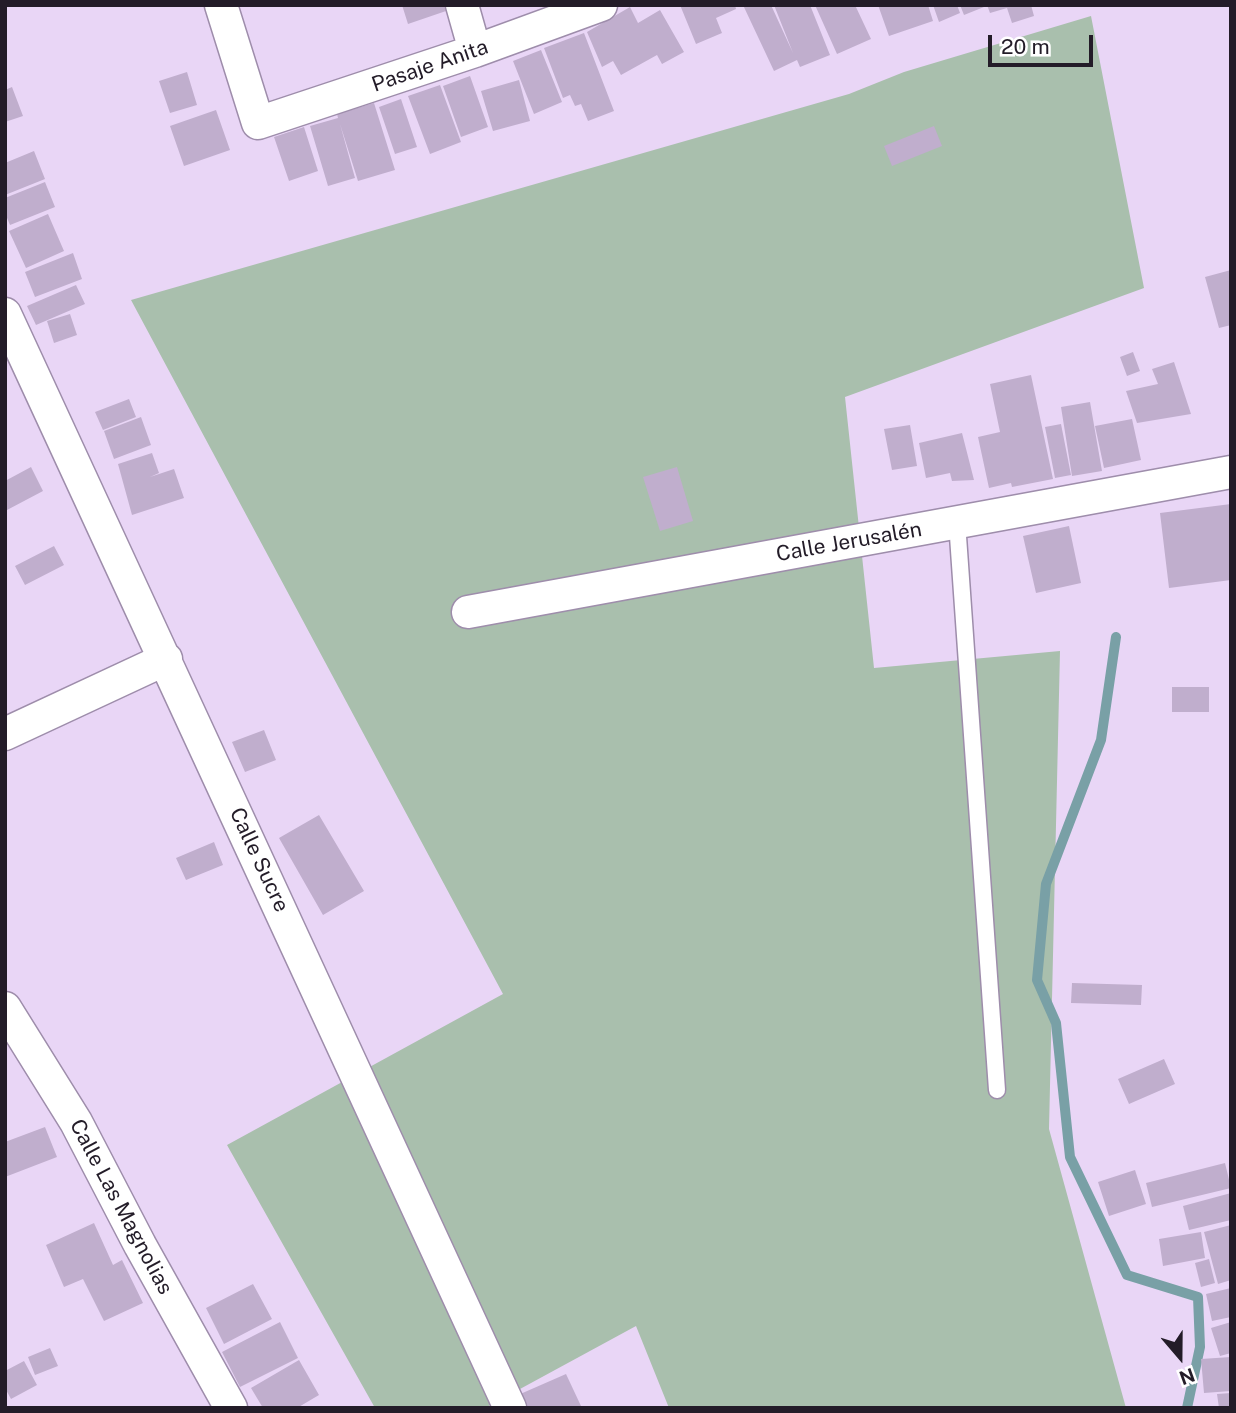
<!DOCTYPE html>
<html>
<head>
<meta charset="utf-8">
<style>
  body { margin:0 }
  #map { position:relative; width:1236px; height:1413px; overflow:hidden; background:#e9d6f6; font-family:"Public Sans",sans-serif }
  canvas { display:block }
  .frame { position:absolute; inset:0; border:7px solid #231c28; pointer-events:none }
  .north { position:absolute; left:1145px; top:1322px; width:70px; height:70px; -webkit-text-stroke:5px #fff; paint-order:stroke; rotate:160deg; font-size:19px; font-weight:700; line-height:28px; text-align:center; color:#231c28 }
  .north::after { content:''; display:block; margin:auto; width:24px; height:32px; background:#231c28; clip-path:polygon(50% 0,100% 100%,50% 72%,0 100%) }
  .scale { position:absolute; left:988px; top:35px; width:105px; height:32px; box-sizing:border-box; border:4px solid #231c28; border-top:0; padding-left:9px; font-size:21px; line-height:24px; white-space:nowrap; color:#231c28; -webkit-text-stroke:5px #fff; paint-order:stroke }
</style>
</head>
<body>
<div id="map">
<canvas width="1236" height="1413"></canvas>
<div class="frame"></div>
<div class="north">N</div>
<div class="scale">20 m</div>
</div>
<script>
const context = document.querySelector('canvas').getContext('2d');
context.lineJoin = 'round';
function fillPath(path, color) { context.fillStyle = color; context.fill(path, 'evenodd'); }
const shape = rows => new Path2D(rows.map(r => 'M' + r).join(''));
function strokePath(path, color, width, dash) { context.strokeStyle = color; context.lineWidth = width; context.lineCap = dash ? 'butt' : 'round'; context.setLineDash(dash || []); context.stroke(path); }
function write(font, color, halo, rows, align = 'center') {
  context.font = font + ' "Public Sans",sans-serif'; context.lineWidth = 7; context.setLineDash([]); context.textBaseline = 'middle'; context.strokeStyle = halo; context.fillStyle = color; for (const [text, x, y, turn = 0] of rows) {
    context.save(); context.translate(x, y); context.rotate((+turn || 0) * Math.PI / 180); context.textAlign = isNaN(turn) ? turn : align; if (halo) context.strokeText(text, 0, 0); context.fillText(text, 0, 0); context.restore();
  }
}
fillPath(shape([
  [1091,16,1144,288,845,397,874,668,1060,651,1049,1129,1126,1408,669,1408,636,1326,485,1408,375,1408,227,1145,503,994,131,300,849,94,904,72]
]), '#a9bfad');
strokePath(shape([
  [1116,637,1101,740,1046,884,1037,980,1056,1023,1070,1157,1127,1275,1198,1297,1200,1347,1187,1408]
]), '#79a0a6', 10);
fillPath(shape([
  [402,5,444,5,446,11,408,24],
  [680,5,735,5,736,9,716,18,722,33,696,44],
  [743,5,771,5,793,53,774,5,810,5,830,55,800,67,797,60,774,71],
  [815,5,855,5,871,39,837,54],
  [878,5,928,5,933,21,889,36],
  [933,5,957,5,960,13,939,22],
  [960,5,984,5,984,7,964,15],
  [987,5,1031,5,1034,16,1012,23,1007,8,990,13],
  [630,7,638,23,660,10,684,52,662,64,657,55,621,75,613,61,602,67,587,32],
  [584,33,614,111,588,121,581,104,575,106,570,95,563,98,544,48],
  [541,50,562,102,534,114,513,61],
  [187,72,197,105,170,113,159,81],
  [470,76,488,127,461,137,443,86],
  [519,80,530,121,493,131,481,91],
  [440,85,461,142,430,154,408,96],
  [12,87,23,116,5,122,5,90],
  [401,99,417,147,395,154,379,107],
  [374,103,395,170,358,181,340,124,355,178,328,186,310,126,338,118,337,114],
  [216,110,230,150,184,166,170,126],
  [934,126,942,146,892,166,884,146],
  [304,127,318,171,289,181,274,137],
  [34,151,45,179,5,195,5,163],
  [45,182,55,207,10,225,5,213,5,198],
  [48,214,64,251,26,268,9,231],
  [73,253,82,279,35,297,25,272],
  [1231,270,1231,325,1219,328,1205,277],
  [76,285,85,304,36,325,27,306],
  [70,314,77,335,54,343,47,321],
  [1133,352,1140,371,1127,376,1120,357],
  [1174,362,1191,414,1137,423,1126,391,1158,384,1152,369],
  [1031,375,1053,479,1012,487,1011,483,989,488,978,437,1000,432,990,384],
  [129,399,136,417,103,430,95,412],
  [1090,402,1102,471,1072,476,1061,407],
  [141,417,151,445,114,459,104,431],
  [1132,419,1141,460,1104,468,1095,426],
  [1061,424,1071,475,1055,478,1045,427],
  [910,425,917,466,892,470,884,429],
  [962,433,974,480,952,481,950,473,926,478,919,443],
  [152,453,159,473,150,477,174,469,184,498,132,515,118,464],
  [31,467,43,491,7,510,5,481],
  [677,467,693,521,660,531,643,477],
  [1231,504,1231,580,1169,588,1160,513],
  [1069,526,1081,583,1036,593,1023,536],
  [54,546,64,565,25,585,15,566],
  [1172,687,1209,687,1209,712,1172,712],
  [264,730,276,760,245,772,232,742],
  [319,815,364,891,323,915,279,838],
  [214,842,223,865,186,880,176,858],
  [1072,983,1142,985,1141,1005,1071,1003],
  [1164,1059,1175,1084,1129,1104,1118,1079],
  [45,1127,57,1157,5,1177,5,1142],
  [1225,1163,1231,1188,1152,1207,1146,1183],
  [1135,1170,1146,1204,1109,1216,1098,1182],
  [1231,1193,1231,1220,1189,1230,1183,1206],
  [94,1223,113,1265,122,1260,143,1303,104,1321,83,1279,64,1287,46,1245],
  [1231,1225,1231,1280,1218,1284,1204,1232],
  [1201,1232,1205,1258,1163,1266,1159,1239],
  [1209,1259,1215,1283,1201,1287,1195,1263],
  [253,1284,272,1319,224,1344,206,1308],
  [1231,1288,1231,1317,1212,1321,1206,1294],
  [280,1322,298,1358,240,1387,222,1352],
  [1231,1322,1231,1353,1220,1356,1211,1328],
  [50,1348,58,1366,35,1375,28,1357],
  [1231,1357,1231,1391,1204,1393,1201,1359],
  [299,1360,319,1395,297,1408,263,1408,251,1388],
  [24,1361,37,1385,11,1399,5,1388,5,1371],
  [566,1374,581,1406,524,1408,518,1395],
  [1231,1393,1231,1408,1219,1408,1217,1394]
]), '#c0aecd');
const service = shape([
  [957,522,997,1090]
]);
const minor = shape([
  [221,5,258,123,475,51,601,5],
  [462,5,475,51],
  [5,314,510,1408],
  [468,612,1231,472],
  [5,734,166,659],
  [5,1008,76,1122,140,1245,231,1408]
]);
strokePath(service, '#9e8dab', 19);
strokePath(minor, '#9e8dab', 35);
strokePath(service, '#fff', 16);
strokePath(minor, '#fff', 32);
write('21px', '#231c28', '#fff', [
  ["Pasaje Anita",430,66,-19],
  ["Calle Jerusalén",849,542,-10],
  ["Calle Sucre",259,860,65],
  ["Calle Las Magnolias",121,1207,62]
]);
</script>
</body>
</html>
